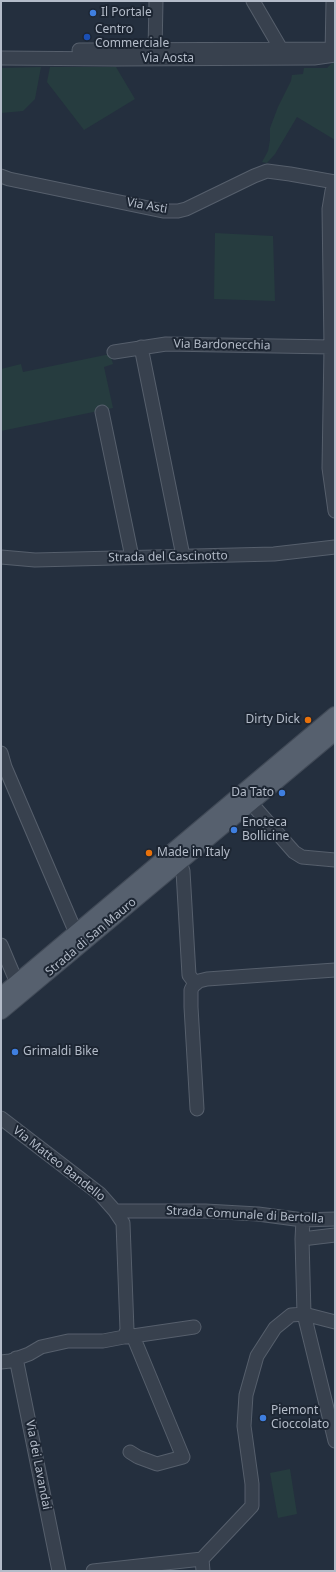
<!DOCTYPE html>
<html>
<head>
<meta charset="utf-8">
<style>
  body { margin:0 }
  #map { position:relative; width:336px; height:1572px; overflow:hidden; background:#242f3e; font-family:"Noto Sans",sans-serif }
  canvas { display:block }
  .frame { position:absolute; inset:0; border:2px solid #b4bcc9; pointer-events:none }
</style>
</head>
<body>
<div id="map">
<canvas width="336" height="1572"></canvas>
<div class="frame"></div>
</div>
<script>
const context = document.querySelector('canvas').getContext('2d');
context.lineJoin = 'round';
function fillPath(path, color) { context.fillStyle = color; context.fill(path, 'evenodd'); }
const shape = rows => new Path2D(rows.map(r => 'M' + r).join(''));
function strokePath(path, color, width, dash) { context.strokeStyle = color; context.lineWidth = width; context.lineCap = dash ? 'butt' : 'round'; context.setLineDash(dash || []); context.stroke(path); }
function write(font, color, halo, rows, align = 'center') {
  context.font = font + ' "Noto Sans",sans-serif'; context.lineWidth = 4; context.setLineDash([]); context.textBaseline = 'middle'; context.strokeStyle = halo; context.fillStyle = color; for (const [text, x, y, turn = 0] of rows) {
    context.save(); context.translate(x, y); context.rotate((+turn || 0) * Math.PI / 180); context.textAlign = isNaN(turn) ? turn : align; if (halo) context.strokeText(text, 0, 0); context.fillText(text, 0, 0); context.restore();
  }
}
fillPath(shape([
  [333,62,335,62,335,140,297,117,275,154,267,163,262,162,268,151,270,140,270,128,278,107,291,81,292,75,303,74,304,68,327,68],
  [41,67,35,99,23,111,1,113,1,68],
  [50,67,116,67,135,99,84,130,47,82],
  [215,233,273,236,275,301,214,299],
  [110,354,113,364,104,367,113,408,1,431,1,369,21,364,23,372],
  [290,1469,297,1514,278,1518,270,1473]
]), '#263c3f');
const minor = shape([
  [253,1,281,49],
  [79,50,333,49],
  [155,50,156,1],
  [332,55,333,1],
  [1,58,116,59,314,58,335,55],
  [1,176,9,179,163,211,178,211,186,209,254,176,267,171,290,174,335,182],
  [335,182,332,191,329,209,331,347,329,468,335,511],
  [141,347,183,556],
  [114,352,166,344,331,347],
  [102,412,132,557],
  [1,557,35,560,274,554,335,547],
  [1,753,5,767,76,933],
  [251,803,294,852,302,857,335,860],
  [173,854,180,862,183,871,189,975,195,983],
  [1,945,17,983],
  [197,1109,191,1007,191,990,193,986,199,981,207,979,335,970],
  [1,1118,100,1194,115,1211,123,1223,127,1330,124,1337,103,1341,68,1341,41,1347,29,1354,10,1361,1,1362],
  [115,1211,205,1211,258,1214,303,1220,335,1219],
  [303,1220,302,1239,304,1314,335,1441],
  [302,1239,335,1235],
  [126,1337,194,1327],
  [16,1358,59,1571],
  [130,1452,138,1457,157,1464,183,1457,133,1336],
  [93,1571,202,1559],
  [203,1571,202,1559,252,1506,252,1484,244,1426,246,1395,257,1356,275,1328,291,1315,304,1314,335,1322]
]);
const major = shape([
  [1,996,335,715],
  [1,1011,335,732]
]);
strokePath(minor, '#565f6c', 15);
strokePath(major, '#414a57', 18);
strokePath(minor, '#38414e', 13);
strokePath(major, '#56606e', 16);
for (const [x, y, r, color] of [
  [93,13,4,"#3f7fe0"],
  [87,37,4,"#1a4fb4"],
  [308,720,4,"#e8710a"],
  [282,793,4,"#3f7fe0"],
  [234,830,4,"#3f7fe0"],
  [149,853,4,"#e8710a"],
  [15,1052,4,"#3f7fe0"],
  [263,1418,4,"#3f7fe0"]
]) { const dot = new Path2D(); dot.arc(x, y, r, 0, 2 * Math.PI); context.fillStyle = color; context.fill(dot); strokePath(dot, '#1d2633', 1.5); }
write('12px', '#b4bcc9', '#1d2633', [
  ["Il Portale",101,13],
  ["Centro",95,30],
  ["Commerciale",95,44],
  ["Dirty Dick",300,720,"right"],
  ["Da Tato",274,793,"right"],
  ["Enoteca",242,823],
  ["Bollicine",242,837],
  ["Made in Italy",157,853],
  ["Grimaldi Bike",23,1052],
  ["Piemont",271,1411],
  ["Cioccolato",271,1425]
], 'left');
write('12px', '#b4bcc9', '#1d2633', [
  ["Via Aosta",168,59],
  ["Via Asti",147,206,10],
  ["Via Bardonecchia",222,345,1],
  ["Strada del Cascinotto",168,557,-1],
  ["Strada di San Mauro",91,937,-40],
  ["Via Matteo Bandello",59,1164,38],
  ["Strada Comunale di Bertolla",245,1215,3],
  ["Via dei Lavandai",38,1465,79]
]);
</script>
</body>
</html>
